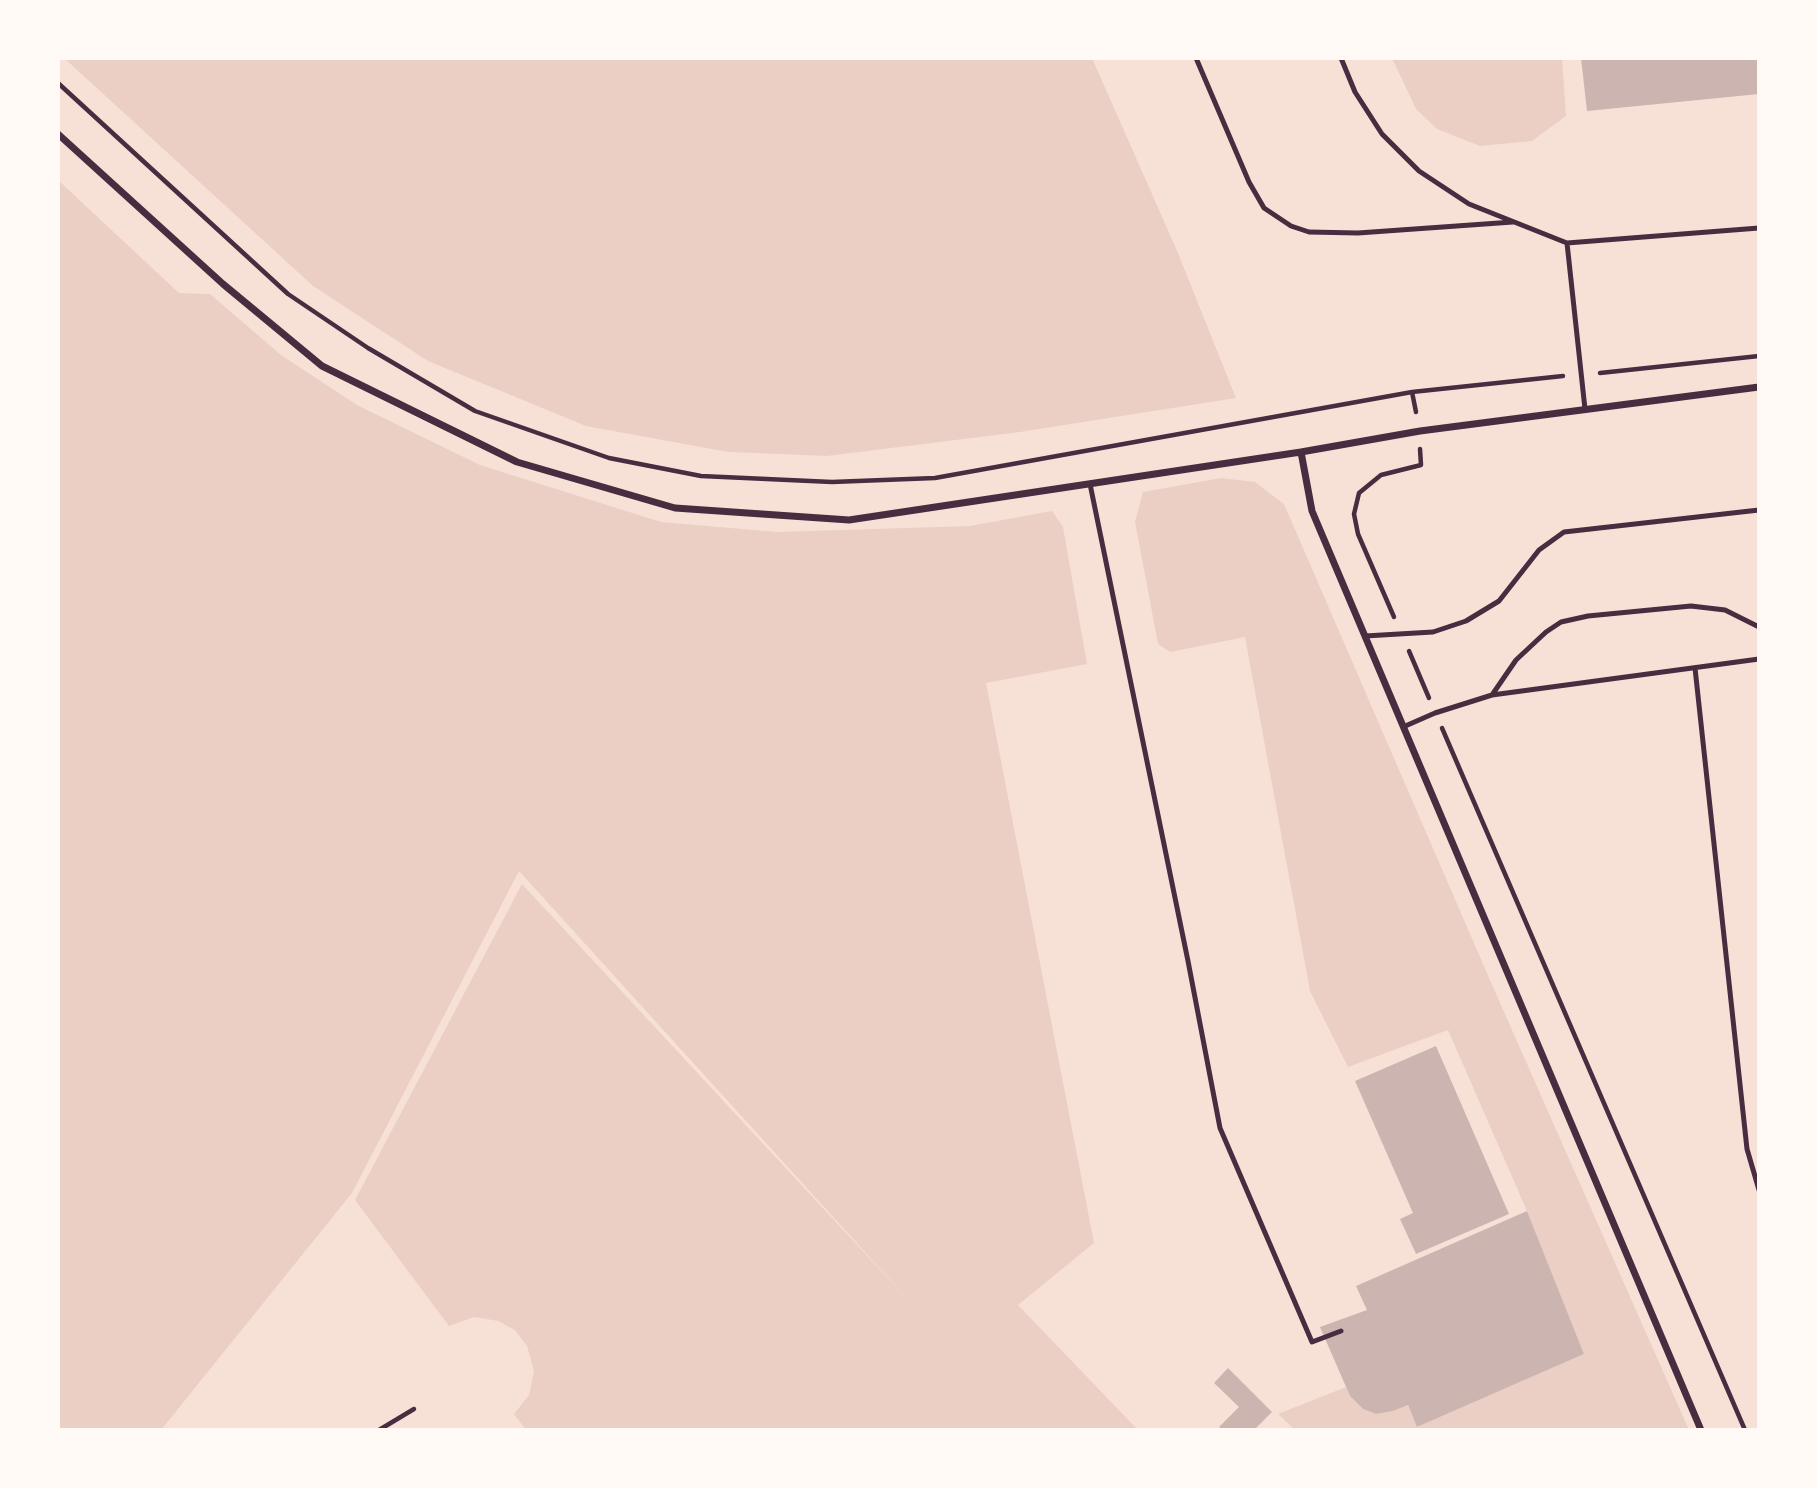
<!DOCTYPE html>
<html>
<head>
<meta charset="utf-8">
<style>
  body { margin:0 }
  #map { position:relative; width:1817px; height:1488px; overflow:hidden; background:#f7e1d7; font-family:"Noto Serif",serif }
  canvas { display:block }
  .frame { position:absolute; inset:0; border:60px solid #fffaf5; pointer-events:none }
</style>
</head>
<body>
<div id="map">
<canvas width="1817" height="1488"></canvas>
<div class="frame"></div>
</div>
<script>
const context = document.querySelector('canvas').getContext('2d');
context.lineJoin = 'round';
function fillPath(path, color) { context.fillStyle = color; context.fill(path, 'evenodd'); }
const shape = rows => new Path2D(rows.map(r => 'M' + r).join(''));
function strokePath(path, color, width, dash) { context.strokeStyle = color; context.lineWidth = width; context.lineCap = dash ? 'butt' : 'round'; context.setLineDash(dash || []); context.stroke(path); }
fillPath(shape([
  [64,58,1092,58,1178,253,1236,398,1020,432,827,456,728,452,586,426,428,361,313,286],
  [1392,58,1562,58,1566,116,1532,141,1480,146,1437,129,1416,109],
  [58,180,179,293,210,294,281,355,357,405,480,465,661,522,777,532,970,526,1052,511,1063,527,1087,664,986,683,1094,1243,1018,1305,1138,1430,526,1430,514,1414,529,1395,534,1371,527,1346,515,1330,498,1321,474,1317,449,1326,355,1200,522,884,913,1305,519,871,352,1193,161,1430,58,1430],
  [1221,478,1255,482,1284,504,1493,987,1689,1430,1295,1430,1278,1414,1346,1387,1350,1396,1363,1409,1376,1414,1393,1411,1408,1405,1417,1427,1584,1354,1527,1211,1448,1030,1348,1067,1310,991,1245,637,1170,652,1158,644,1135,522,1143,492]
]), '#ebcfc5');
fillPath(shape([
  [1581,58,1759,58,1759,94,1587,111],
  [1436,1046,1509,1214,1416,1254,1400,1219,1413,1213,1355,1081],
  [1527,1211,1584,1354,1417,1427,1408,1405,1393,1411,1376,1414,1363,1409,1350,1396,1320,1327,1367,1310,1356,1286],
  [1228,1368,1272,1412,1254,1430,1223,1430,1219,1427,1239,1407,1214,1383]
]), '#ccb4b1');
strokePath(shape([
  [58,83,288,294,368,348,475,411,609,458,701,476,832,482,935,478,1412,392],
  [1600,373,1759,356],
  [1416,412,1412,392,1563,376],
  [1394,617,1358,534,1354,514,1359,493,1381,475,1421,465,1420,449],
  [1409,651,1429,698],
  [1442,728,1745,1430],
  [379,1430,414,1409]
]), '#4a2c40', 4.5);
strokePath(shape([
  [1196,58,1249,182,1264,208,1291,226,1309,232,1358,233,1513,222],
  [1341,58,1355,92,1382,134,1419,171,1469,204,1567,243],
  [1585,409,1567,243,1759,228],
  [1090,484,1188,961,1220,1128,1312,1342,1341,1331],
  [1365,636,1433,632,1466,621,1499,601,1539,550,1564,532,1759,510],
  [1695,668,1747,1149,1759,1190],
  [1492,695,1516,660,1546,632,1561,622,1588,616,1691,606,1725,610,1759,627],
  [1403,727,1435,713,1492,695,1759,659]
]), '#4a2c40', 5);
strokePath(shape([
  [58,134,223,284,322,366,517,462,675,508,849,520,1301,452,1420,431,1759,387],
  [1301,452,1312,511,1701,1430]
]), '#4a2c40', 7);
</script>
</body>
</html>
